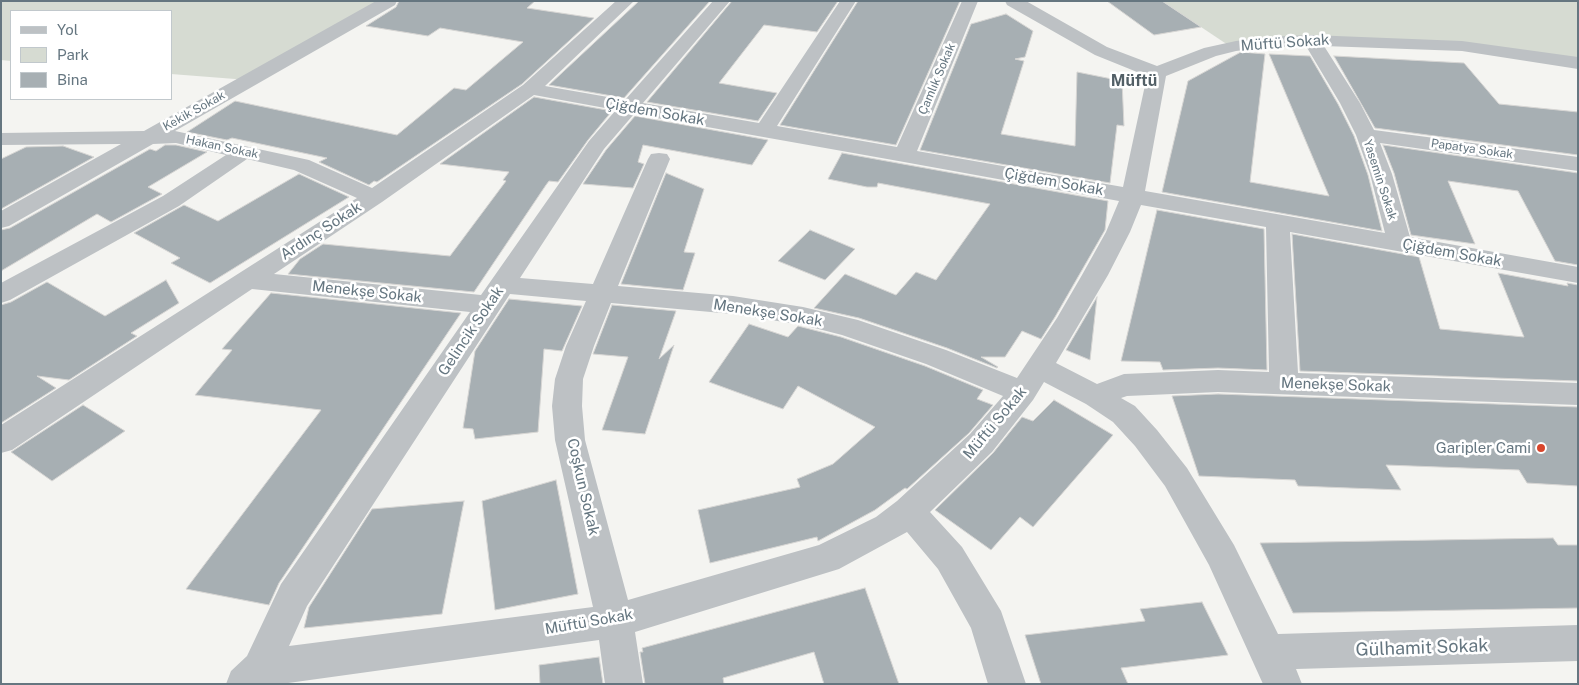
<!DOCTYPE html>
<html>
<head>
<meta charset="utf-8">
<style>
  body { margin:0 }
  #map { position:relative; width:1579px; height:685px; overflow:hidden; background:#f4f4f1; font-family:"Public Sans",sans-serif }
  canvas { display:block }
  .frame { position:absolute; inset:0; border:2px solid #657680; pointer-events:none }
  .legend { position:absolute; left:10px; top:10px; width:162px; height:90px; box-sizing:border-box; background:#fff; border:1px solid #c1c8cc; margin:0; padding:6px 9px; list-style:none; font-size:15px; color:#657680 }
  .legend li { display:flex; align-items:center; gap:10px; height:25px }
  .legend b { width:25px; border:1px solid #c1c8cc }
</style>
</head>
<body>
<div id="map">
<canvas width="1579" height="685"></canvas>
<div class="frame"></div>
<ul class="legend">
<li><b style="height:6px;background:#bdc1c4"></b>Yol</li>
<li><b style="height:14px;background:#d6dbd2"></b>Park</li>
<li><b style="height:14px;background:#a7afb3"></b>Bina</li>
</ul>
</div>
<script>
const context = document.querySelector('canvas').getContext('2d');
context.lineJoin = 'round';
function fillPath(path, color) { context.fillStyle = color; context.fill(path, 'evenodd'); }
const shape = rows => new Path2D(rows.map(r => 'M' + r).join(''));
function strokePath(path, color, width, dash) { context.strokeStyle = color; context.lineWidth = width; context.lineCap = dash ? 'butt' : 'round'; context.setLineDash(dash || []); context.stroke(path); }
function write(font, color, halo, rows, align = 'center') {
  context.font = font + ' "Public Sans",sans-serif'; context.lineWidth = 5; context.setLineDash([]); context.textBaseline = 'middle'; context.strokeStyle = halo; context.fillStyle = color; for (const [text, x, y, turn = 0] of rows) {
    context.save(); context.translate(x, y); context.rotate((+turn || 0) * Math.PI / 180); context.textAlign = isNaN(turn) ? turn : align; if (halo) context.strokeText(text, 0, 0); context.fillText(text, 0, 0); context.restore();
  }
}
fillPath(shape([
  [1,1,389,1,248,80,171,74,171,11,11,11,11,61,1,60],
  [1162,1,1578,1,1578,63,1422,43,1231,47]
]), '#d6dbd2');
const building = shape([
  [399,1,535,1,527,8,594,18,522,84,377,182,374,181,369,185,319,162,327,158,232,138,227,140,187,132,235,101,397,135,454,88,466,90,523,42,440,28,428,36,366,26,396,7,399,1],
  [639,1,710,1,624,98,549,85,639,1],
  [732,1,838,1,817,32,764,25,719,83,777,93,758,121,647,102,732,1],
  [858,1,960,1,896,145,780,125,858,1],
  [1107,1,1162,1,1201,27,1154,35,1107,1],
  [1006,14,1033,31,1025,57,1015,59,1024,61,1001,134,1075,146,1077,72,1122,81,1124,126,1117,125,1110,183,920,150,971,24,1006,14],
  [1241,52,1265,54,1250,182,1329,196,1269,54,1310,56,1338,104,1354,136,1368,175,1382,231,1162,192,1188,81,1241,52],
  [1334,56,1464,63,1499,104,1578,112,1578,155,1375,128,1334,56],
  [534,97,612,111,588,140,558,182,549,181,546,185,474,292,288,274,300,259,323,244,450,256,506,181,503,180,509,172,440,164,534,97],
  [635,116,768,140,752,165,643,145,638,162,644,164,633,188,583,184,606,150,635,116],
  [165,145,176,145,207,152,148,187,162,194,111,222,97,214,1,271,1,230,10,228,150,149,156,151,165,145],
  [1383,145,1578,173,1578,265,1555,261,1518,191,1448,181,1475,244,1411,235,1394,173,1383,145],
  [63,146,94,157,1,209,1,159,26,147,63,146],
  [842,153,1108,201,1105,230,1055,317,1041,339,1022,331,1005,357,981,357,998,367,997,368,947,348,859,318,814,308,845,274,896,295,916,272,936,280,990,204,878,183,877,187,867,187,828,179,842,153],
  [666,173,704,189,684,252,695,253,683,290,621,284,666,173],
  [299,174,349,197,210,283,171,263,180,258,134,233,184,205,218,221,299,174],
  [1157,210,1264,229,1267,370,1218,368,1163,370,1160,362,1121,361,1157,210],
  [810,230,855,249,825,280,778,261,810,230],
  [1292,234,1419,257,1440,329,1524,337,1498,273,1568,286,1567,283,1578,285,1578,381,1300,371,1292,234],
  [166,280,179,303,131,333,137,336,69,380,37,376,56,388,1,423,1,305,11,302,47,282,105,316,166,280],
  [271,293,461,313,279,583,269,605,186,589,321,410,195,395,232,350,222,349,271,293],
  [1097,297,1090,360,1066,350,1097,297],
  [509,299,582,306,562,351,544,349,538,432,475,439,473,429,463,428,475,351,509,299],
  [612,305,676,311,659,359,674,345,645,434,602,430,628,357,593,354,612,305],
  [749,324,788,337,798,326,841,337,925,366,983,390,977,399,993,405,969,433,907,489,905,488,875,510,818,541,817,537,710,563,698,510,800,487,797,479,833,464,875,427,798,386,783,409,709,382,749,324],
  [1218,394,1578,407,1578,486,1527,483,1519,470,1386,465,1401,490,1298,486,1295,480,1199,476,1172,396,1218,394],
  [1054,400,1113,435,1033,527,1020,517,991,550,935,510,993,453,1022,417,1033,421,1054,400],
  [83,405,125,431,52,481,11,452,83,405],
  [556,480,578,594,495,610,482,501,556,480],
  [464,501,442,614,304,628,309,607,372,509,464,501],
  [1553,538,1558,545,1578,545,1578,608,1293,613,1260,543,1553,538],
  [865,588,899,684,824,684,814,652,723,678,724,684,645,684,640,652,643,652,642,648,865,588],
  [1202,602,1228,655,1121,668,1128,684,1041,684,1025,635,1145,621,1140,609,1202,602],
  [599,657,603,684,540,684,539,665,599,657]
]);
fillPath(building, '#a7afb3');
strokePath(building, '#d6d5d3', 1);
fillPath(shape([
  [376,1,397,1,395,5,175,131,309,160,372,188,523,85,616,1,634,1,545,86,625,100,713,1,730,1,643,103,759,123,840,1,856,1,777,126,897,147,962,1,978,1,917,151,1123,187,1147,76,1095,55,1007,5,1005,1,1026,1,1107,47,1157,66,1204,48,1236,41,1266,37,1311,35,1462,41,1578,57,1578,69,1462,51,1324,46,1360,103,1374,130,1578,157,1578,171,1380,143,1392,174,1410,237,1578,267,1578,283,1290,232,1298,373,1578,383,1578,405,1218,392,1127,396,1121,398,1135,406,1157,430,1187,468,1234,545,1278,634,1578,625,1578,661,1296,669,1302,684,1263,684,1209,565,1165,486,1135,446,1113,422,1086,404,1044,382,1033,400,992,452,930,512,962,547,1001,611,1026,684,988,684,971,628,938,569,907,532,839,569,635,632,643,684,605,684,599,640,281,684,226,684,231,671,247,656,281,584,470,312,252,289,12,450,1,453,1,425,357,198,294,170,247,159,179,206,10,300,1,303,1,283,163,196,226,155,176,143,153,144,9,226,1,228,1,211,121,144,1,145,1,133,144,131,376,1],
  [1306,46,1340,103,1356,135,1370,174,1385,233,1145,191,1166,76,1216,56,1236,51,1266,47,1306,46],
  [534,95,616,110,589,141,481,295,274,274,382,202,534,95],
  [634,114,904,162,1119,201,1106,232,1082,275,1057,318,1017,378,946,350,858,320,803,307,733,296,618,286,670,159,667,154,659,153,651,154,648,159,593,284,520,278,604,149,634,114],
  [1141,205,1266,227,1269,372,1218,370,1124,374,1097,384,1056,363,1108,275,1130,232,1141,205],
  [510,294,586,301,566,346,555,379,552,406,555,440,593,607,289,646,307,606,510,294],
  [611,303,733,314,803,325,842,335,926,364,1003,396,970,434,897,501,876,517,819,545,628,600,585,440,582,406,583,379,594,346,611,303]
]), '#bdc1c4');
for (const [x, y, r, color] of [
  [1541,448,5,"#d9462c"]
]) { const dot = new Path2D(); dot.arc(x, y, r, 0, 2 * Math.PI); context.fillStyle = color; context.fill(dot); strokePath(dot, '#fff', 2); }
write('12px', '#657680', '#fff', [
  ["Çamlık Sokak",937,79,-67],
  ["Kekik Sokak",194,111,-29],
  ["Hakan Sokak",222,147,12],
  ["Papatya Sokak",1472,149,8],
  ["Yasemin Sokak",1380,180,72]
]);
write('15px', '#657680', '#fff', [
  ["Müftü Sokak",1285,43,-4],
  ["Çiğdem Sokak",655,112,10],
  ["Çiğdem Sokak",1054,182,10],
  ["Ardınç Sokak",321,231,-33],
  ["Çiğdem Sokak",1452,253,10],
  ["Menekşe Sokak",367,292,6],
  ["Menekşe Sokak",768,313,9],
  ["Gelincik Sokak",471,331,-56],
  ["Menekşe Sokak",1336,385,2],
  ["Müftü Sokak",995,423,-50],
  ["Coşkun Sokak",583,487,77],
  ["Müftü Sokak",589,622,-10]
]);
write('15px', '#657680', '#fff', [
  ["Garipler Cami",1531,448]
], 'right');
write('bold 16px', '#525f66', '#fff', [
  ["Müftü",1134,81]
]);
write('18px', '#657680', '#fff', [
  ["Gülhamit Sokak",1422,648,-2]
]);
</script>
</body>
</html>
